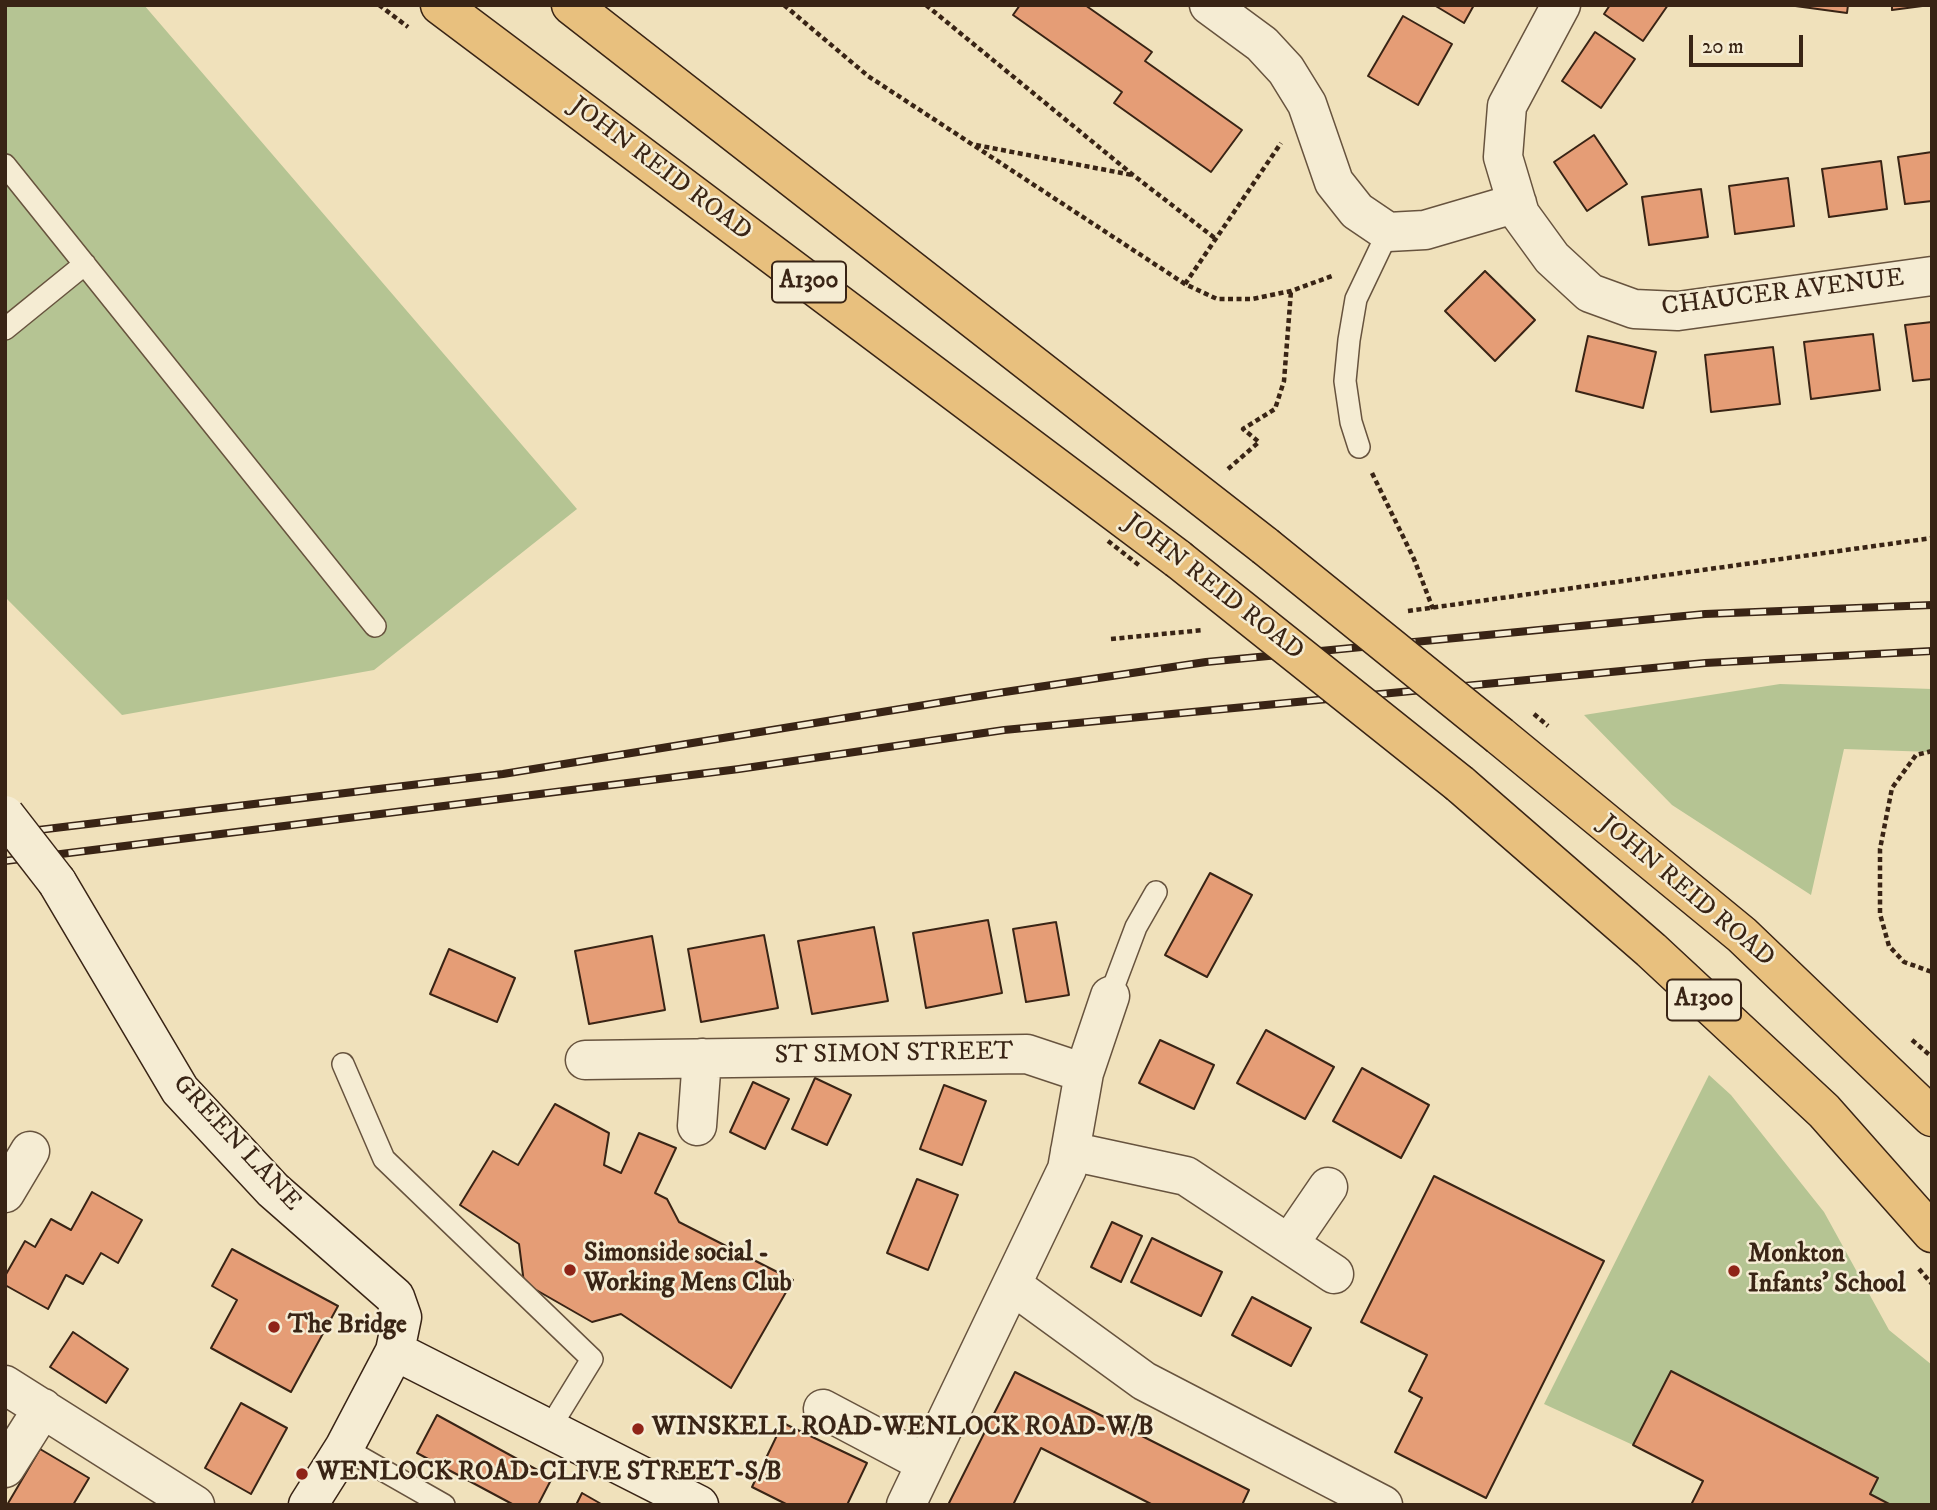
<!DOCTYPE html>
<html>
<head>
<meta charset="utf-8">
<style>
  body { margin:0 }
  #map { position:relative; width:1937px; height:1510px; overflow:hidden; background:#f0e1bb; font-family:"IM FELL DW Pica",serif }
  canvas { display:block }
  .frame { position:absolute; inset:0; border:7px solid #392415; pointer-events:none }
  .scale { position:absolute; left:1689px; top:35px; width:114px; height:32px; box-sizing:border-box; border:4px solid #392415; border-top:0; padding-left:9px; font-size:21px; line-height:24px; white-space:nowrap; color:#392415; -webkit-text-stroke:5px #f5ecd3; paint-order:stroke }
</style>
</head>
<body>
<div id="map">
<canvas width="1937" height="1510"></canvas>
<div class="frame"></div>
<div class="scale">20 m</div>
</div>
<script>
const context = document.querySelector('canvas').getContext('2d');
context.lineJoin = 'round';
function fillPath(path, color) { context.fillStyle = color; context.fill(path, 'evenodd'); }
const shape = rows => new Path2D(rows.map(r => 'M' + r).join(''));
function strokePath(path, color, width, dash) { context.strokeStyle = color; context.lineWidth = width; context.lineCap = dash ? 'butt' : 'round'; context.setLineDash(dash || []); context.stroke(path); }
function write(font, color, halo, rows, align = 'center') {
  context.font = font + ' "IM FELL DW Pica",serif'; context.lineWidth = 5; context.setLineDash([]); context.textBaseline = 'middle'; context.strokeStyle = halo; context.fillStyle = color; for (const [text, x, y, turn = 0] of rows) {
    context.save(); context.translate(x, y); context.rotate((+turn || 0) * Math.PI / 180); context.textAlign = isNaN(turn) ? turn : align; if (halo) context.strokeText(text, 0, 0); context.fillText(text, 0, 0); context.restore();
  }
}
fillPath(shape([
  [5,5,144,5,577,509,374,670,122,715,5,597],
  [1780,684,1932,689,1932,752,1844,749,1811,895,1672,805,1584,715],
  [1709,1075,1731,1095,1824,1212,1889,1330,1932,1365,1932,1505,1891,1505,1870,1494,1878,1477,1671,1371,1633,1445,1544,1404]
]), '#b5c493');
const building = shape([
  [1020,5,1085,5,1152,52,1145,61,1242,130,1211,172,1114,103,1122,92,1013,15,1020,5],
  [1434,5,1474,5,1464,23,1434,5],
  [1610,5,1668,5,1643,41,1604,14,1610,5],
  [1788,5,1848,5,1847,13,1788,5],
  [1892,5,1930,5,1892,10,1892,5],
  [1403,16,1452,44,1418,105,1368,76,1403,16],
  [1595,32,1635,59,1601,108,1562,81,1595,32],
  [1594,135,1627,184,1587,211,1554,162,1594,135],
  [1932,152,1932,201,1905,204,1898,157,1932,152],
  [1881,161,1887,209,1829,217,1822,169,1881,161],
  [1788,178,1794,226,1735,234,1729,186,1788,178],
  [1701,189,1708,237,1649,245,1642,197,1701,189],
  [1485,271,1535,320,1495,361,1445,311,1485,271],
  [1932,322,1932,379,1913,381,1905,325,1932,322],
  [1873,334,1880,390,1811,399,1804,342,1873,334],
  [1588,336,1656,352,1643,408,1576,391,1588,336],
  [1773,347,1780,404,1711,412,1705,355,1773,347],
  [1210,873,1252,895,1207,977,1165,955,1210,873],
  [988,920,1002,993,926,1008,913,933,988,920],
  [1056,922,1069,995,1026,1002,1013,929,1056,922],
  [874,927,888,1001,812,1014,798,941,874,927],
  [764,935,778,1008,701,1022,688,949,764,935],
  [652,936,665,1010,589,1024,575,951,652,936],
  [449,949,515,978,497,1022,430,994,449,949],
  [1266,1030,1334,1067,1305,1119,1237,1083,1266,1030],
  [1160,1040,1214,1065,1194,1109,1139,1083,1160,1040],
  [1362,1068,1429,1105,1401,1158,1333,1121,1362,1068],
  [815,1078,851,1095,827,1145,792,1129,815,1078],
  [753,1082,789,1099,765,1149,730,1132,753,1082],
  [944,1085,986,1101,962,1165,920,1149,944,1085],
  [555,1104,609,1133,604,1165,621,1173,639,1133,676,1148,655,1193,667,1199,679,1222,793,1280,731,1388,621,1314,592,1322,524,1283,519,1244,460,1205,493,1151,518,1165,555,1104],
  [1434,1176,1604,1261,1486,1498,1395,1452,1422,1398,1409,1391,1427,1355,1361,1322,1434,1176],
  [917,1179,958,1195,928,1270,887,1253,917,1179],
  [92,1192,142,1220,118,1263,101,1253,83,1284,66,1275,48,1309,5,1285,5,1276,25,1241,35,1247,51,1219,71,1230,92,1192],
  [1112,1222,1142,1236,1121,1282,1091,1267,1112,1222],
  [1152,1238,1222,1272,1201,1316,1131,1282,1152,1238],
  [232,1249,338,1306,291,1392,211,1348,237,1300,212,1286,232,1249],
  [1252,1297,1311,1328,1291,1366,1232,1335,1252,1297],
  [73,1332,128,1369,106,1403,50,1367,73,1332],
  [1671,1371,1878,1478,1870,1494,1891,1505,1691,1505,1703,1481,1633,1445,1671,1371],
  [1015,1372,1249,1490,1242,1505,1153,1505,1041,1448,1013,1505,948,1505,1015,1372],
  [241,1403,287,1428,251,1494,205,1468,241,1403],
  [437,1415,552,1478,538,1505,514,1505,417,1453,437,1415],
  [783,1423,867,1463,847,1505,788,1505,752,1487,783,1423],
  [40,1449,89,1478,73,1505,7,1505,40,1449],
  [582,1493,603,1505,576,1505,582,1493]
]);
fillPath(building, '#e59d76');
strokePath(building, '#392415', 2);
const lane = shape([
  [5,165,375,626],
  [5,329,85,264],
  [1359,447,1351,422,1345,381,1349,340,1356,299,1388,232],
  [1110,996,1136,927,1156,892],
  [343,1064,384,1159,592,1359,549,1429],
  [344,1448,444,1505]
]);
const street = shape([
  [1209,5,1262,44,1286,70,1307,104,1334,182,1357,211,1388,232,1425,230,1517,203],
  [1561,5,1507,106,1503,157,1520,214,1552,258,1590,293,1634,309,1678,311,1932,276],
  [585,1060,1027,1054,1084,1073],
  [697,1126,702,1058],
  [1070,1151,1186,1176,1334,1274],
  [5,1193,30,1151],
  [1289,1244,1328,1187],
  [1012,1285,1144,1381,1383,1505],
  [5,1385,195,1505],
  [823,1409,925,1463],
  [5,1468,43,1408],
  [906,1505,1067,1169,1084,1073,1110,996]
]);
const secondary = shape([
  [57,882,180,1090,273,1190,395,1297,402,1317,395,1351,344,1448,308,1505],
  [395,1351,699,1505]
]);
const highway = shape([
  [440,5,1178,559],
  [571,5,1265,546],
  [1500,736,1742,935,1932,1117],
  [1460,784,1651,950,1824,1111,1932,1233]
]);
strokePath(lane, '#67533e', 24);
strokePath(street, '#67533e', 41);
strokePath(secondary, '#392415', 41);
strokePath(highway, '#392415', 41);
strokePath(shape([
  [379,5,408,27],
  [784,5,868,76,1185,284,1217,299,1252,299,1291,291,1332,276],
  [926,5,1133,175,1216,239],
  [976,145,1132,175],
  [1185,284,1281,143],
  [1228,469,1259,442,1243,429,1275,409,1284,381,1291,291],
  [1372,473,1414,559,1433,609],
  [1408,611,1932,538],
  [1111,639,1204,630],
  [1932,751,1916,755,1892,788,1880,849,1880,914,1889,946,1904,962,1932,972],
  [1912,1040,1932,1057],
  [1919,1269,1932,1284]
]), '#392415', 4.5, [5, 3.5]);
strokePath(lane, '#f5ecd3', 21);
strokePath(street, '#f5ecd3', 38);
strokePath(secondary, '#f5ecd3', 38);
strokePath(highway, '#e8c07e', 38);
const rail = shape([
  [5,834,503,774,998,693,1206,662,1705,614,1932,605],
  [5,861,739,769,1004,730,1705,663,1932,651]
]);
strokePath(rail, '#392415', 8);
strokePath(rail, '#f5ecd3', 5, [16]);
const secondaryBridge = shape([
  [5,815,57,882]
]);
const highwayBridge = shape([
  [1265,546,1500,736],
  [1178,559,1460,784]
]);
strokePath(secondaryBridge, '#392415', 41, []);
strokePath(highwayBridge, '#392415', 41, []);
strokePath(shape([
  [1108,541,1140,566],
  [1534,714,1548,726]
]), '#392415', 4.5, [5, 3.5]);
strokePath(secondaryBridge, '#f5ecd3', 38);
strokePath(highwayBridge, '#e8c07e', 38);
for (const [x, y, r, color] of [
  [570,1270,7,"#8f2418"],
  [1734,1271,7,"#8f2418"],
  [274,1327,7,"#8f2418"],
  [638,1429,7,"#8f2418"],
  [302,1474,7,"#8f2418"]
]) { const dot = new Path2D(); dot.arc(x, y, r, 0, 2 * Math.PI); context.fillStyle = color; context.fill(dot); strokePath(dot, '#f5ecd3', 2.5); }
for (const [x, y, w] of [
  [809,282,74],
  [1704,1000,74]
]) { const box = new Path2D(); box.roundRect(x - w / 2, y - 20.5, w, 41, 5); context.fillStyle = '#f5ecd3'; context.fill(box); strokePath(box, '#392415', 2); }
write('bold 24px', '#392415', null, [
  ["A1300",809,282],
  ["A1300",1704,1000]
]);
write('26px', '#392415', '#f5ecd3', [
  ["JOHN REID ROAD",660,170,37],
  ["CHAUCER AVENUE",1783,294,-7],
  ["JOHN REID ROAD",1213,588,38],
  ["JOHN REID ROAD",1686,892,40],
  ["ST SIMON STREET",894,1055,-1],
  ["GREEN LANE",236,1144,47]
]);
write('bold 26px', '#392415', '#f5ecd3', [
  ["Simonside social -",584,1255],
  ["Working Mens Club",584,1285],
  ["Monkton",1748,1256],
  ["Infants' School",1748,1286],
  ["The Bridge",288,1327],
  ["WINSKELL ROAD-WENLOCK ROAD-W/B",652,1429],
  ["WENLOCK ROAD-CLIVE STREET-S/B",316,1474]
], 'left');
</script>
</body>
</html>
